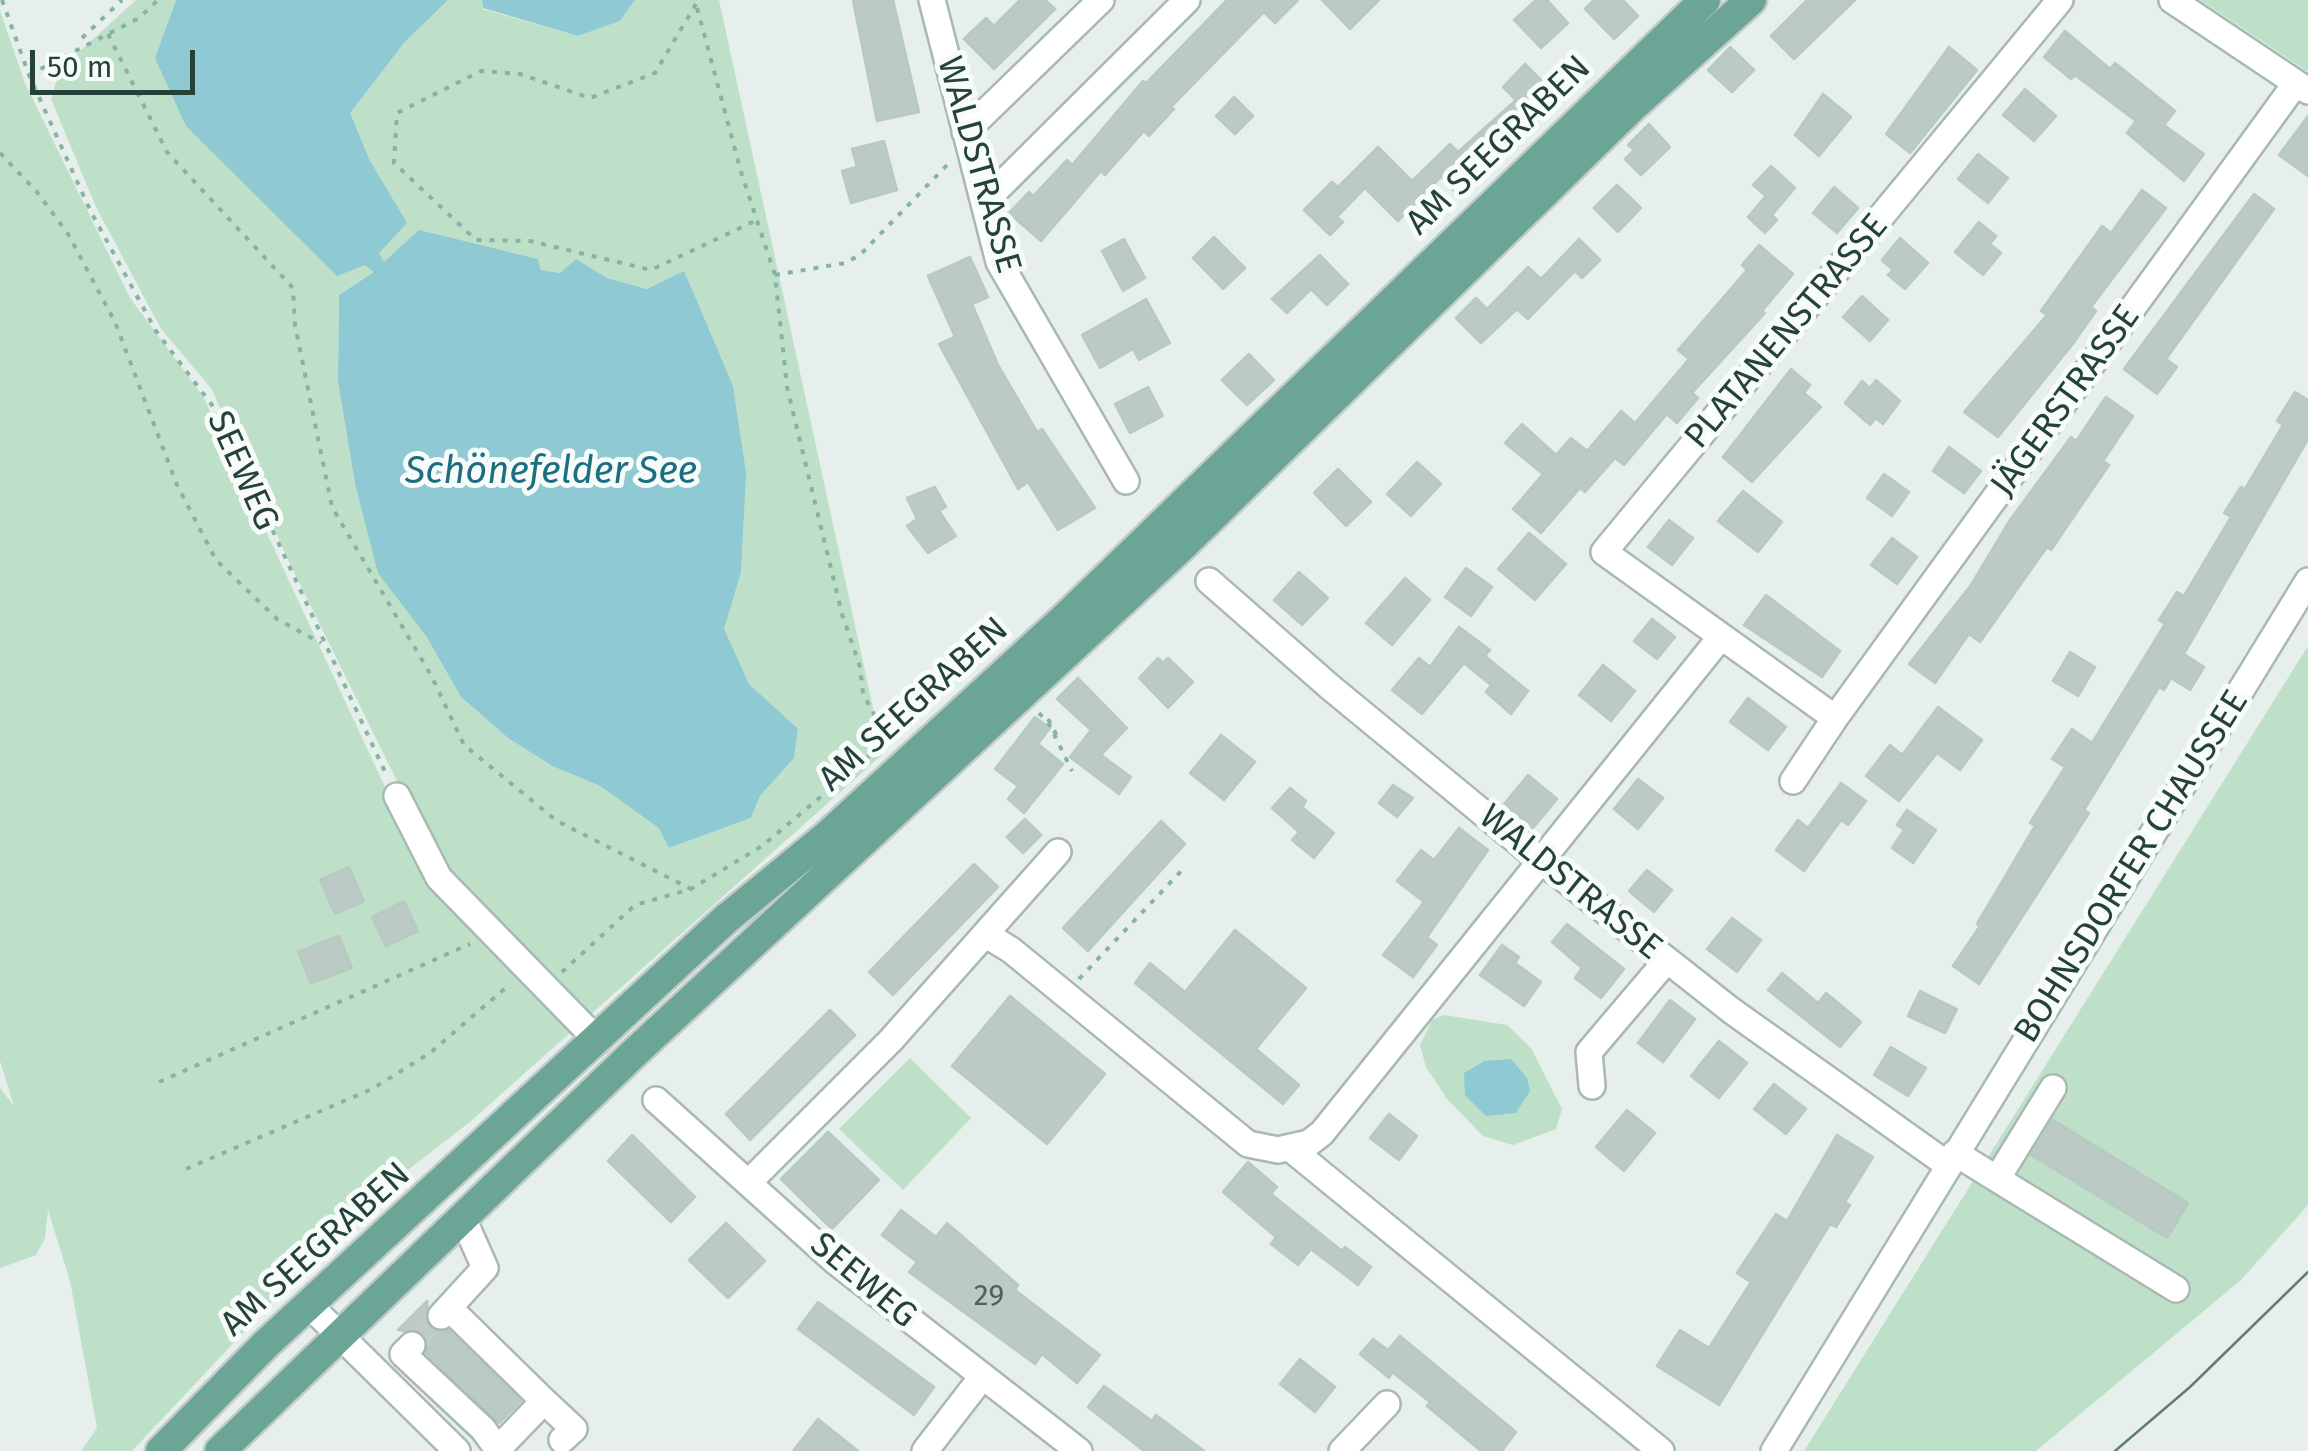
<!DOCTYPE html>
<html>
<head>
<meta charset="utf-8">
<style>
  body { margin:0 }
  #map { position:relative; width:2308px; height:1451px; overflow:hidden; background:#e6efeb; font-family:"Fira Sans",sans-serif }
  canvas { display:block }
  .scale { position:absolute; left:30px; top:50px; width:165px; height:45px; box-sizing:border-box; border:5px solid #24423a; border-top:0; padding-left:12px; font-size:30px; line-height:35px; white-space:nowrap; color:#24423a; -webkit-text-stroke:8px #f7fbf9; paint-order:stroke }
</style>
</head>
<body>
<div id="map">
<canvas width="2308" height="1451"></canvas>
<div class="scale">50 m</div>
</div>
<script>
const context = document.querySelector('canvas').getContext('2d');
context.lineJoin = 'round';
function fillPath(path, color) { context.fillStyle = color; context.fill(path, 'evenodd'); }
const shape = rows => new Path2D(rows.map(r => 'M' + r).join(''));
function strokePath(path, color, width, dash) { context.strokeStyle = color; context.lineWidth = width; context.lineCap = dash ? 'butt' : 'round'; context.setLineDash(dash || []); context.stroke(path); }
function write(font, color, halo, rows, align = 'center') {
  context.font = font + ' "Fira Sans",sans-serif'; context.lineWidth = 10; context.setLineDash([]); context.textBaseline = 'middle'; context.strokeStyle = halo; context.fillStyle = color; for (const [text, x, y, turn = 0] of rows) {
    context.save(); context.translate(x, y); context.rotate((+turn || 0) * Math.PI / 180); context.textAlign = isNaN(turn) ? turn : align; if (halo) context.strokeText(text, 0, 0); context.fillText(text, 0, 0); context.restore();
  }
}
fillPath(shape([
  [136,0,176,0,155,58,374,272,339,295,338,382,355,484,426,636,461,697,508,738,552,766,600,786,660,828,669,848,751,818,760,796,794,758,798,730,749,684,723,629,741,572,647,289,607,278,577,260,560,273,541,270,538,259,504,251,384,263,379,253,370,161,349,113,404,43,448,0,482,0,483,9,578,36,620,21,635,0,719,0,883,754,471,1121,363,1205,132,1451,81,1451,97,1428,70,1281,48,1210,45,1238,36,1255,0,1268,0,1088,14,1106,0,1061,0,11,25,83,130,298,203,396,385,787,428,844,291,566,211,388,161,329,96,207,51,99,60,69],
  [2200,0,2308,0,2308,72],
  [2308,646,2308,1205,2241,1280,2036,1451,1804,1451],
  [1444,1015,1507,1025,1531,1048,1562,1109,1556,1129,1513,1145,1483,1136,1447,1099,1426,1067,1420,1045,1432,1020],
  [910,1058,971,1118,903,1190,839,1129]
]), '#bfe0c8');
fillPath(shape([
  [176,0,448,0,404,43,350,113,370,161,407,223,379,253,384,262,419,230,538,259,541,270,560,273,576,259,607,278,647,289,684,271,733,386,746,473,741,572,724,629,749,684,798,729,794,758,760,796,751,818,669,848,659,828,600,786,552,766,508,738,461,697,426,636,378,573,355,484,338,382,339,295,374,272,365,265,337,276,186,126,155,58],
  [482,0,635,0,620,21,578,36,483,8],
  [1511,1059,1527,1078,1530,1091,1516,1113,1486,1116,1465,1095,1464,1073,1484,1061]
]), '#8ec9d4');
const building = shape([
  [853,0,893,0,919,112,877,121,853,0],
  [1020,0,1045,0,1055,9,994,69,964,39,986,18,994,26,1020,0],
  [1227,0,1298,0,1275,23,1264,12,1171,107,1174,109,1149,136,1144,131,1105,175,1101,171,1041,241,1009,213,1029,192,1033,196,1067,160,1072,165,1143,81,1146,83,1227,0],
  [1322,0,1379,0,1350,29,1322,0],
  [1536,0,1547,0,1568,23,1541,48,1514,20,1536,0],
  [1594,0,1623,0,1638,16,1614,39,1585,9,1594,0],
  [1807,0,1855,0,1794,59,1771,36,1807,0],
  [2065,31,2110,69,2115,63,2175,111,2164,125,2204,154,2184,181,2127,133,2136,121,2075,75,2071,79,2044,57,2065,31],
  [1730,47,1754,70,1732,92,1708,70,1730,47],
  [1949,47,1977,70,1910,153,1886,134,1949,47],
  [1525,64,1560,99,1457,194,1441,177,1398,221,1365,188,1337,217,1343,222,1330,235,1304,210,1332,182,1338,187,1378,147,1412,181,1450,144,1458,152,1516,100,1503,87,1525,64],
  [2025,89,2056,116,2034,141,2003,115,2025,89],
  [1823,94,1851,117,1819,156,1795,135,1823,94],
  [1234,97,1253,116,1235,134,1216,116,1234,97],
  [2308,116,2308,176,2279,155,2308,116],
  [1649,124,1670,147,1641,175,1625,159,1634,150,1628,145,1649,124],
  [884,141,897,190,851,203,842,171,857,167,852,149,884,141],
  [1978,154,2008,178,1988,203,1958,179,1978,154],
  [1771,166,1795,188,1772,215,1777,220,1765,233,1748,217,1766,196,1753,185,1771,166],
  [1617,185,1641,208,1618,232,1594,208,1617,185],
  [1834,187,1858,208,1837,233,1813,213,1834,187],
  [2142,190,2166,208,2091,307,2096,311,2072,345,1998,437,1964,412,2047,315,2041,311,2102,226,2111,233,2142,190],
  [2254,194,2274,209,2166,359,2177,367,2157,394,2124,369,2254,194],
  [1979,222,1996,236,1990,244,2001,253,1983,275,1955,252,1979,222],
  [1214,237,1245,268,1223,289,1193,258,1214,237],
  [1900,238,1928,263,1905,289,1888,275,1893,270,1882,260,1900,238],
  [1124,239,1145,278,1123,291,1102,251,1124,239],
  [1579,239,1600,260,1582,278,1575,271,1528,319,1517,309,1481,343,1456,318,1476,298,1487,309,1528,267,1541,279,1579,239],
  [1759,245,1793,274,1762,311,1765,313,1692,393,1698,398,1677,423,1667,414,1624,465,1615,458,1585,492,1580,488,1541,533,1513,509,1543,474,1505,443,1522,424,1556,455,1571,438,1587,451,1621,411,1635,423,1689,359,1678,350,1747,270,1742,265,1759,245],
  [1320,255,1348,284,1327,305,1311,289,1287,313,1272,299,1320,255],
  [970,257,988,297,972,304,998,365,1037,432,1042,429,1095,508,1058,530,1028,482,1018,489,939,344,955,337,928,276,970,257],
  [1862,296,1888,320,1870,341,1843,317,1862,296],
  [1146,299,1170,343,1139,360,1133,349,1100,368,1082,335,1146,299],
  [1249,354,1274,380,1247,405,1222,380,1249,354],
  [1791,369,1810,385,1804,393,1821,407,1752,482,1723,457,1791,369],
  [1876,380,1900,401,1883,424,1876,418,1870,425,1845,403,1862,381,1870,388,1876,380],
  [1148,387,1163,416,1130,433,1115,404,1148,387],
  [2295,392,2308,400,2308,439,2184,654,2204,667,2190,690,2171,678,2164,690,2159,687,2084,810,2089,813,1979,984,1953,966,1980,926,1977,924,2035,826,2030,823,2065,767,2052,759,2072,729,2092,743,2165,624,2159,620,2177,592,2184,596,2231,517,2224,513,2241,487,2245,489,2283,425,2277,421,2295,392],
  [2106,397,2133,416,2103,461,2109,465,2051,550,2047,547,1980,642,1969,634,1935,683,1909,664,1971,585,2010,520,2071,437,2076,441,2106,397],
  [1949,447,1981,471,1964,493,1933,471,1949,447],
  [1417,462,1441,484,1411,516,1387,494,1417,462],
  [1338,469,1371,502,1346,526,1314,493,1338,469],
  [1884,474,1909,492,1892,516,1867,498,1884,474],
  [935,487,946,507,939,511,956,536,928,553,907,526,917,519,907,498,935,487],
  [1743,491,1782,522,1758,552,1718,521,1743,491],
  [1669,520,1693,538,1672,565,1648,547,1669,520],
  [1529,533,1566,564,1535,600,1498,569,1529,533],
  [1892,538,1917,557,1897,584,1871,565,1892,538],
  [1466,568,1492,587,1471,616,1445,597,1466,568],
  [1299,572,1328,598,1302,625,1274,600,1299,572],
  [1405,578,1430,600,1392,645,1366,623,1405,578],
  [1766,595,1840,651,1822,677,1744,625,1766,595],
  [1652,619,1675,637,1657,659,1634,641,1652,619],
  [1459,627,1490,650,1485,656,1528,691,1511,714,1486,692,1491,685,1464,663,1422,714,1392,690,1419,658,1430,667,1459,627],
  [2070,652,2095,667,2078,696,2053,681,2070,652],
  [1158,658,1163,663,1168,658,1193,682,1168,708,1139,678,1158,658],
  [1603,665,1635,691,1611,721,1579,695,1603,665],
  [1078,678,1127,728,1101,755,1131,777,1119,794,1070,757,1091,730,1057,699,1078,678],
  [1748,698,1786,727,1768,750,1730,722,1748,698],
  [1938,707,1982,740,1960,770,1937,753,1899,801,1866,776,1890,745,1902,755,1938,707],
  [1035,717,1050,728,1038,744,1063,764,1024,813,1008,799,1018,786,995,769,1035,717],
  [1221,735,1255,762,1224,800,1190,773,1221,735],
  [1528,775,1557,799,1533,828,1504,804,1528,775],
  [1638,779,1663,798,1638,829,1614,809,1638,779],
  [1841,783,1866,801,1848,825,1841,820,1804,871,1776,850,1798,820,1808,828,1841,783],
  [1393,785,1413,798,1397,817,1379,803,1393,785],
  [1290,788,1306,801,1302,807,1334,833,1314,858,1292,840,1299,832,1272,808,1290,788],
  [1907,810,1936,830,1913,863,1892,848,1904,830,1897,825,1907,810],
  [1025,819,1041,835,1023,853,1007,837,1025,819],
  [1161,821,1185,844,1088,951,1063,928,1161,821],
  [1459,828,1488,850,1427,937,1437,945,1413,977,1383,955,1424,902,1397,881,1421,850,1434,860,1459,828],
  [974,864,998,887,893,995,869,972,974,864],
  [349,867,364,901,335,914,320,880,349,867],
  [1647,870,1672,890,1654,912,1629,891,1647,870],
  [404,901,418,931,386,946,372,917,404,901],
  [1732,918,1761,940,1737,972,1707,949,1732,918],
  [1567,924,1624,969,1601,998,1575,978,1582,968,1552,942,1567,924],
  [1235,930,1306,988,1256,1049,1299,1085,1283,1104,1135,983,1150,963,1185,992,1235,930],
  [339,936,352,968,311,983,298,952,339,936],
  [1502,945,1519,957,1515,963,1541,982,1524,1006,1480,975,1502,945],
  [1782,973,1818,1003,1826,993,1861,1022,1840,1047,1768,990,1782,973],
  [1920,991,1957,1009,1945,1033,1908,1016,1920,991],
  [1010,996,1105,1074,1047,1144,952,1066,1010,996],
  [1670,1000,1695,1019,1663,1062,1638,1043,1670,1000],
  [830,1010,855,1035,750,1140,726,1114,830,1010],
  [1719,1041,1747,1063,1719,1098,1691,1076,1719,1041],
  [1891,1047,1926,1068,1908,1096,1874,1075,1891,1047],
  [1774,1084,1806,1109,1786,1134,1754,1109,1774,1084],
  [1627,1110,1655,1133,1624,1171,1596,1147,1627,1110],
  [1389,1114,1417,1136,1399,1160,1370,1138,1389,1114],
  [2053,1120,2188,1203,2167,1238,2031,1155,2053,1120],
  [828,1132,879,1180,832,1229,781,1179,828,1132],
  [632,1135,695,1197,671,1222,608,1161,632,1135],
  [1837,1135,1873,1157,1845,1202,1850,1205,1836,1227,1830,1224,1719,1405,1657,1366,1680,1330,1709,1348,1751,1282,1737,1273,1776,1214,1787,1221,1837,1135],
  [1248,1162,1277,1187,1271,1194,1342,1251,1345,1247,1371,1267,1358,1285,1311,1249,1298,1265,1271,1244,1276,1237,1223,1192,1248,1162],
  [901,1210,936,1237,947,1223,1018,1285,1015,1290,1100,1355,1077,1383,1042,1354,1035,1364,909,1272,917,1262,882,1235,901,1210],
  [726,1223,765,1261,728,1298,689,1260,726,1223],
  [427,1301,429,1327,448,1330,521,1401,499,1423,426,1353,428,1342,423,1333,398,1330,427,1301],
  [818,1302,934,1387,914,1415,798,1329,818,1302],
  [1400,1336,1516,1432,1502,1451,1481,1451,1427,1406,1430,1402,1392,1372,1389,1378,1360,1354,1373,1339,1388,1350,1400,1336],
  [1300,1359,1335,1387,1315,1412,1280,1384,1300,1359],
  [1104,1386,1152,1421,1156,1415,1204,1451,1144,1451,1088,1407,1104,1386],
  [818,1419,858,1451,793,1451,818,1419]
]);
fillPath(building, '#bbcac4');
strokePath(building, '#b8c9c2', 2.5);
strokePath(shape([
  [412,1345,441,1316]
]), '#bfccc8', 25, [25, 12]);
const minor = shape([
  [932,0,999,262,1126,481],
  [2060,0,1604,552,1835,718,2296,83],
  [2172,0,2308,91],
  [965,132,1101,0],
  [985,201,1187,0],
  [1209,581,1330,687,1540,860,1732,1011,1948,1165],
  [1793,781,1835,718],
  [397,796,439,878,598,1041],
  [988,936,1011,950,1248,1144,1278,1150,1309,1143,1322,1133,1720,638],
  [1592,1086,1589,1052,1667,960],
  [656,1100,836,1262,1079,1451],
  [1291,1149,1661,1451],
  [1955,1153,2176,1289],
  [1997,1179,2053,1088],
  [750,1181,891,1040,1058,852],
  [311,1307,457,1451],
  [449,1308,544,1401,496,1451],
  [441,1316,485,1268,462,1216],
  [412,1345,403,1354,483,1429,499,1451],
  [544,1401,574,1429,562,1440],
  [925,1451,982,1377],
  [1342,1451,1387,1404],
  [1774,1451,2308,581]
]);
const major = shape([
  [161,1451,266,1344,726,919,827,836,1066,617,1705,0],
  [220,1451,631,1056,1181,547,1633,106,1751,0]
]);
strokePath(minor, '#a8b8b2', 30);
strokePath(major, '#c2cac8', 35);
strokePath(shape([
  [2,0,29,75,90,210,156,331,218,413,386,774],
  [696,4,655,73,590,98,520,74,481,71,397,113,394,163,476,240,530,241,651,270,757,220],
  [108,34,167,152,293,288,295,325,332,507,432,677,464,745,557,821,691,889],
  [82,38,122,0],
  [29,75,139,18,158,0],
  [0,153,37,192,68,234,115,322,177,485,216,560,277,619,321,643],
  [775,275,845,263,860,255,951,161],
  [1039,713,1049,724,1072,771],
  [1048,719,1057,736],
  [562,972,635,905,691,889,762,846,867,758,886,736,863,694,860,667,842,614,787,387,775,275,741,172,695,0],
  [1079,979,1186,866],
  [159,1082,470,944],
  [186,1169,372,1089,430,1053,509,985],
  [334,1243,404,1179]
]), '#86b3a5', 4, [5, 8]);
strokePath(minor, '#fff', 25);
strokePath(major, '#6aa596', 30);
strokePath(shape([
  [2115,1451,2190,1387,2308,1272]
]), '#5f7d75', 2.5);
write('30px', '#4a645c', null, [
  ["29",989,1297]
]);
write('35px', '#24423a', '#f7fbf9', [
  ["AM SEEGRABEN",1499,146,-44],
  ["WALDSTRASSE",978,165,74],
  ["PLATANENSTRASSE",1787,332,-50],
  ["JÄGERSTRASSE",2066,401,-54],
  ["SEEWEG",242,471,66],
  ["AM SEEGRABEN",914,705,-42],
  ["BOHNSDORFER CHAUSSEE",2132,867,-58],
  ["WALDSTRASSE",1570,883,39],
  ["AM SEEGRABEN",316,1250,-42],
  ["SEEWEG",863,1281,40]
]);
write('italic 38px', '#1c6f80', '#f7fbf9', [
  ["Schönefelder See",551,472]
]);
</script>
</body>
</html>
